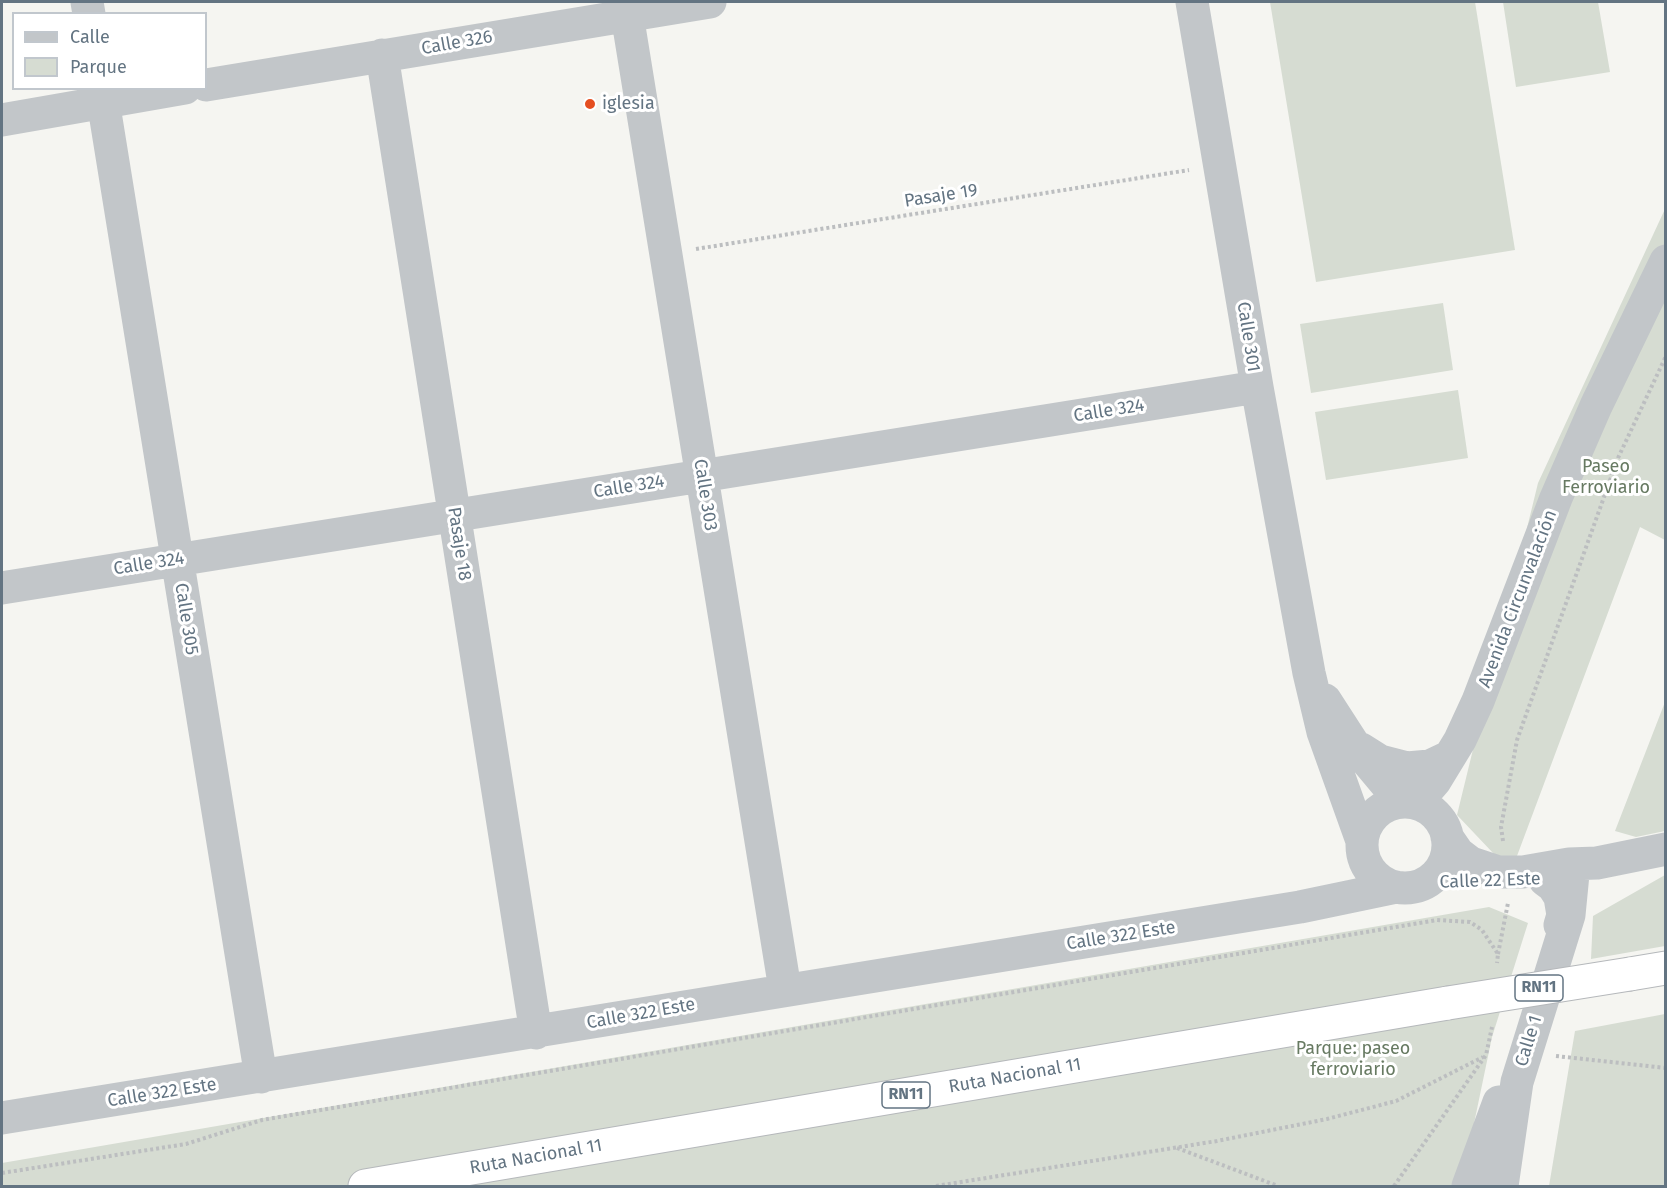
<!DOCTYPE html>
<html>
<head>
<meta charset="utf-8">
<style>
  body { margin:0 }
  #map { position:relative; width:1667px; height:1188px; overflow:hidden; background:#f5f5f1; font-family:"Fira Sans",sans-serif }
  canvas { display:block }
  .frame { position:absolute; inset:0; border:3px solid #637482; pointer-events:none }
  .legend { position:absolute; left:12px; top:12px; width:195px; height:78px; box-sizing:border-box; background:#fff; border:2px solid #c1c7cd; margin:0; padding:8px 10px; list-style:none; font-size:18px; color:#637482 }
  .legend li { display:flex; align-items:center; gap:12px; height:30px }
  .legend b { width:30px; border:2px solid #c1c7cd }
</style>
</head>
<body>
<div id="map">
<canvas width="1667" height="1188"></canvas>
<div class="frame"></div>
<ul class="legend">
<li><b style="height:8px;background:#c2c6c9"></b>Calle</li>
<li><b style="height:16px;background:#d6dcd2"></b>Parque</li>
</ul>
</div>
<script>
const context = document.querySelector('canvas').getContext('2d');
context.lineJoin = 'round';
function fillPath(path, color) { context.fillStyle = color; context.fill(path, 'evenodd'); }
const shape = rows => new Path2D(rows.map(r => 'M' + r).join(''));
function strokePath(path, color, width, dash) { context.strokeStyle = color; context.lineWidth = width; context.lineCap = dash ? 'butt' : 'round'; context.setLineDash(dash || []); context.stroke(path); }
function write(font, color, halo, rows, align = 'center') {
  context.font = font + ' "Fira Sans",sans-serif'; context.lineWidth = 6; context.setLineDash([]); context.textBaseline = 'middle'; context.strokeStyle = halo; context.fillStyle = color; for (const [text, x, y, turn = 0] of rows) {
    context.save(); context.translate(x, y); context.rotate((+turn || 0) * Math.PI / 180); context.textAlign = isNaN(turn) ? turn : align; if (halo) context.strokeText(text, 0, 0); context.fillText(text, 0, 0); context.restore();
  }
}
fillPath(shape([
  [1270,2,1475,2,1515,250,1316,282],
  [1503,2,1598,2,1610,72,1516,87],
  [1665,209,1665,540,1640,527,1511,872,1457,815,1538,483],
  [1443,303,1453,370,1311,393,1300,324],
  [1458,390,1468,458,1326,480,1315,412],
  [1665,702,1665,831,1636,837,1615,831],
  [1665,875,1665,946,1591,959,1593,916],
  [1489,907,1528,923,1492,1037,1461,1186,2,1186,2,1163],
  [1665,1014,1665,1186,1549,1186,1575,1031]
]), '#d6dcd2');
const highway = shape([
  [1630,974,1666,968],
  [365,1186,1448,1003]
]);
strokePath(highway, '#b5b8bb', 35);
strokePath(shape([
  [696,249,1189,170],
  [1503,841,1501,827,1517,740,1618,458,1666,356],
  [1498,954,1508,903],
  [1556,1056,1666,1068],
  [1177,1148,1278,1186],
  [2,1173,186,1144,262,1120,1437,920,1470,922,1482,930,1498,954,1497,963],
  [936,1186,1217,1141,1327,1119,1396,1101,1483,1057],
  [1394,1186,1486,1055,1492,1027]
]), '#bcbec0', 4, [3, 3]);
strokePath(shape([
  [87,2,89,14],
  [625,2,785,989],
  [1192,2,1257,387,1309,673,1323,732,1362,841],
  [382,55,536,1033],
  [206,85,710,2],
  [101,88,261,1077],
  [2,120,185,88],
  [2,588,1257,387],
  [1325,700,1356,748,1387,785,1409,802],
  [1361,749,1380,761,1407,768,1430,766,1449,757],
  '1362 845a43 43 0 1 1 86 0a43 43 0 1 1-86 0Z',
  [1416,803,1435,781,1460,740,1478,701,1556,498,1596,406,1666,261],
  [1447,837,1458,853,1471,863,1498,872,1523,872,1569,864,1597,863,1666,849],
  [1545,880,1553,886,1560,897,1563,915,1560,925],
  [2,1118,1300,907,1396,887],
  [1468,1186,1499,1102],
  [1502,1186,1517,1082,1569,915,1573,874,1569,864]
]), '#c2c6c9', 33);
strokePath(highway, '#fff', 33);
const highwayBridge = shape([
  [1448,1003,1630,974]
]);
strokePath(highwayBridge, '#b5b8bb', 35, []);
strokePath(highwayBridge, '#fff', 33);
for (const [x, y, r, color] of [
  [590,104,6,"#e54f21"]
]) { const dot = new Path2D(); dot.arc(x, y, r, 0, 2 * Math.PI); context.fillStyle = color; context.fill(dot); strokePath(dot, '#fff', 2); }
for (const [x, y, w] of [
  [1539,988,48],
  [906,1095,48]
]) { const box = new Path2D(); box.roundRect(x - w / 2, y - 13, w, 26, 4.5); context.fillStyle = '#fff'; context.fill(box); strokePath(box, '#637482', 1.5); }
write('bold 16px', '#637482', null, [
  ["RN11",1539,988],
  ["RN11",906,1095]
]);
write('18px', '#637482', '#fff', [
  ["Calle 326",457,43,-10],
  ["Pasaje 19",941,196,-9],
  ["Calle 301",1248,337,81],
  ["Calle 324",1109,411,-9],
  ["Calle 324",629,487,-9],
  ["Calle 303",705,495,81],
  ["Pasaje 18",459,544,81],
  ["Calle 324",149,564,-9],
  ["Avenida Circunvalación",1518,599,-69],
  ["Calle 305",186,619,81],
  ["Calle 22 Este",1490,881,-2],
  ["Calle 322 Este",1121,936,-9],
  ["Calle 322 Este",641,1014,-10],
  ["Calle 1",1529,1041,-73],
  ["Ruta Nacional 11",1015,1076,-10],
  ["Calle 322 Este",162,1093,-9],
  ["Ruta Nacional 11",536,1157,-10]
]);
write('18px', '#637482', '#fff', [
  ["iglesia",602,104]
], 'left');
write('18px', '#677a62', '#fff', [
  ["Paseo",1606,467],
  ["Ferroviario",1606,488],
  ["Parque: paseo",1353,1049],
  ["ferroviario",1353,1070]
]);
</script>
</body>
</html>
